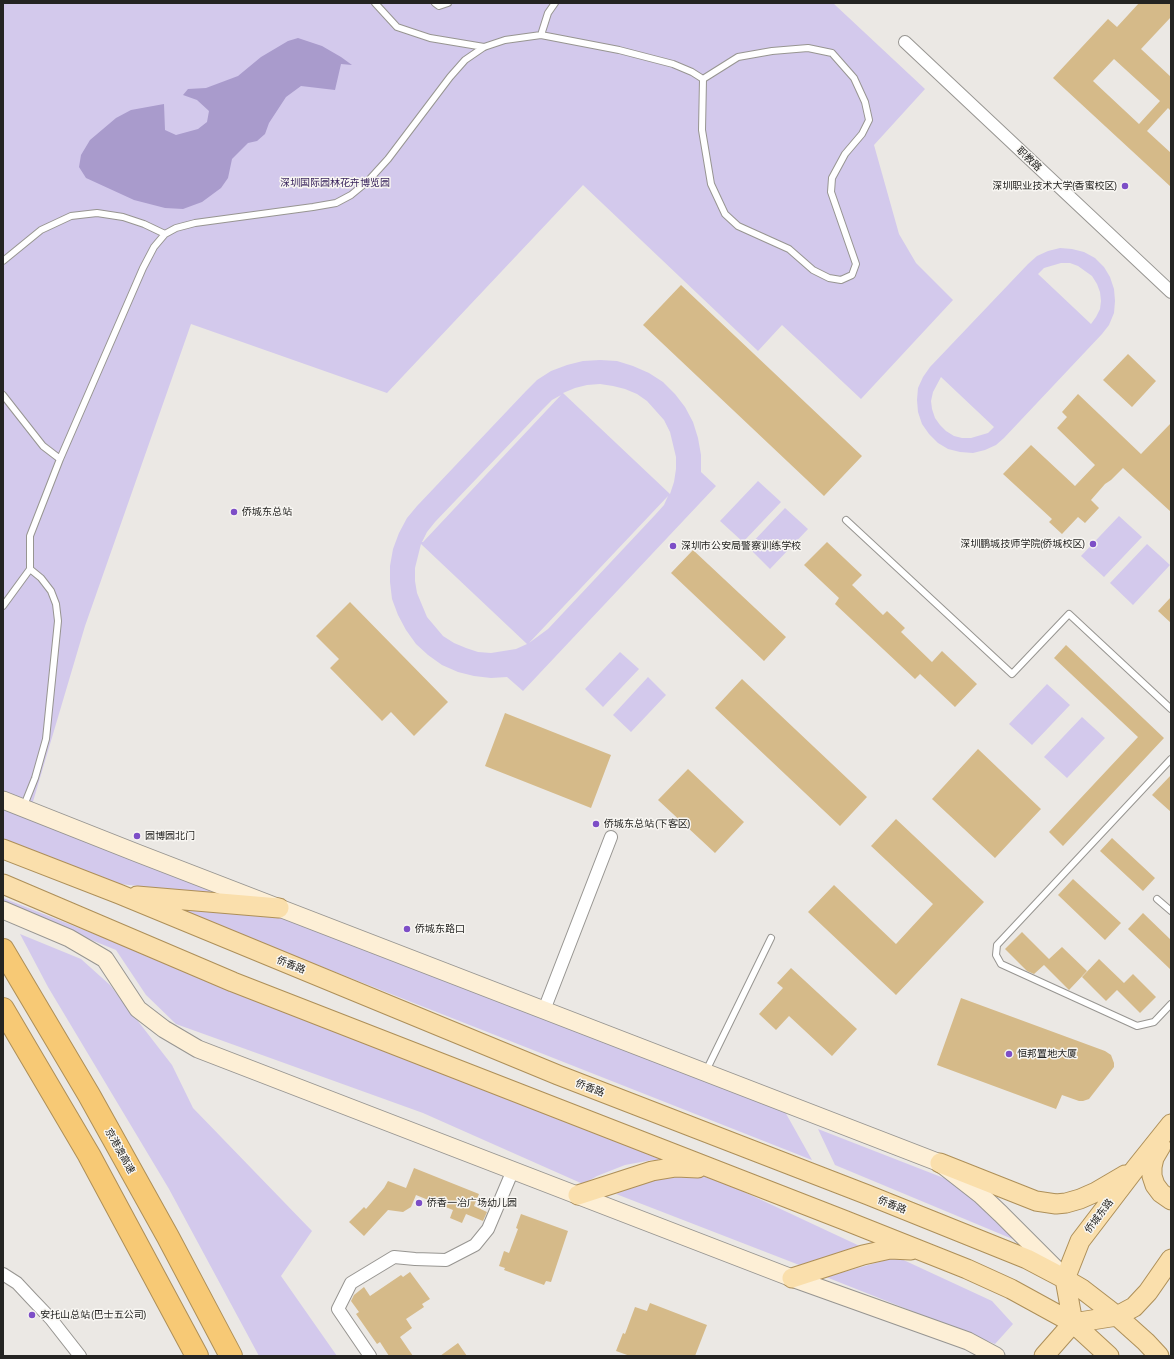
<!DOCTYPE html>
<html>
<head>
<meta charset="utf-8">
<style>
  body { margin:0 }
  #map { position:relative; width:1174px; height:1359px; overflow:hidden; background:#ebe8e4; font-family:"Asap Condensed",sans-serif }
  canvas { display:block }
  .frame { position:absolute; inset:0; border:4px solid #242422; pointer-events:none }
</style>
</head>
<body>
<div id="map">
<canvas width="1174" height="1359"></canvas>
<div class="frame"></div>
</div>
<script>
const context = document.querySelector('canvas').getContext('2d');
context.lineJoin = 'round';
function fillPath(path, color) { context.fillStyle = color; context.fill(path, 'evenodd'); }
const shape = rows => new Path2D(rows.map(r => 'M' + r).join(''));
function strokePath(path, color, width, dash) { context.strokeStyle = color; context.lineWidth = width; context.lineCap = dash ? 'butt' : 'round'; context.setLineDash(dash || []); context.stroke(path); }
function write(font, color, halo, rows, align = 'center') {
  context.font = font + ' "Asap Condensed","Noto Sans SC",sans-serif'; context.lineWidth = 3; context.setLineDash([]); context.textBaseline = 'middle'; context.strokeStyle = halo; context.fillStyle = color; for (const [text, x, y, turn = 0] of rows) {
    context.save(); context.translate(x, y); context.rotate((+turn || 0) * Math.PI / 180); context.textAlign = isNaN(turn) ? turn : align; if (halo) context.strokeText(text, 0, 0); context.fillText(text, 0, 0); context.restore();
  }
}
fillPath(shape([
  [3,3,833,3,925,89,874,145,899,234,916,263,953,300,861,399,782,325,758,351,583,185,387,393,191,324,85,626,32,805,3,793],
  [1060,248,1072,249,1084,252,1095,258,1104,267,1110,277,1114,289,1115,301,1114,313,1109,325,1102,334,1004,438,996,445,985,450,973,453,960,452,948,449,938,443,929,434,922,424,918,412,917,400,918,388,923,377,930,367,1028,264,1037,256,1048,251],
  [1061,263,1070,263,1078,266,1092,276,1097,284,1100,292,1101,301,1100,309,1096,317,1091,324,1038,274,1044,268],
  [941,377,994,427,988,433,971,438,962,438,954,436,946,431,940,425,935,418,932,409,931,401,933,392],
  [600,360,617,361,633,366,649,373,663,382,675,394,685,407,693,422,698,438,701,455,701,472,716,486,523,691,507,677,491,678,474,676,458,672,442,665,428,655,416,644,406,630,398,615,392,599,390,582,390,566,393,549,399,533,407,518,417,506,526,391,537,380,551,371,567,365,583,361],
  [600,384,613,386,625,389,637,394,647,401,664,420,670,432,676,457,676,469,674,482,670,494,563,393,575,388,587,385],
  [561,395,423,542,422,542,427,532,435,522,543,409,552,400],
  [668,496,664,505,655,515,548,629,529,643],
  [421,544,527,644,516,649,491,653,478,652,466,648,454,643,443,636,427,617,417,593,415,581,415,568],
  [758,481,781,502,743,542,720,521],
  [785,508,808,529,770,569,748,547],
  [1119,516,1142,537,1104,577,1081,556],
  [1147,544,1170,565,1133,605,1110,583],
  [620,652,639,669,603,707,585,689],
  [648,677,666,695,631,732,613,715],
  [1047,684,1070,705,1032,745,1009,724],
  [1082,717,1105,738,1067,778,1044,757],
  [3,802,212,888,212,894,120,884,3,839],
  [3,898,666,1160,652,1160,625,1165,597,1176,583,1184,423,1113,176,1024,146,995,116,950,3,904],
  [173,908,285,910,784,1110,812,1160],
  [20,934,81,959,110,985,172,1065,193,1108,312,1231,281,1276,337,1356,259,1356,169,1189,48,987],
  [818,1129,954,1182,1015,1240,835,1165],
  [710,1176,864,1248,807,1268,616,1194,656,1178],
  [897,1257,992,1301,1013,1324,995,1344,826,1277]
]), '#d3c9ec');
fillPath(shape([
  [298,38,322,46,341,57,352,65,341,64,335,90,301,86,286,97,269,123,265,134,257,141,248,143,232,159,228,178,221,188,202,202,183,209,165,208,134,200,86,178,79,167,81,155,90,140,116,118,131,110,164,104,165,130,176,135,198,129,207,122,209,111,197,100,183,95,188,89,206,88,238,76,261,57,288,41]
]), '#a99bcc');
fillPath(shape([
  [1139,3,1171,3,1171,17,1141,49,1171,77,1171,111,1168,108,1147,131,1171,153,1171,187,1053,78,1108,19,1117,27],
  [1114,59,1160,101,1139,124,1093,81],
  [681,285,862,456,824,496,643,325],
  [1128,354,1156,381,1132,407,1103,380],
  [1078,394,1141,454,1171,423,1171,512,1123,468,1111,480,1105,484,1091,500,1099,508,1085,523,1078,517,1062,534,1049,522,1052,519,1003,474,1031,445,1075,486,1095,465,1057,428,1067,417,1062,412],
  [827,542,862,575,852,585,883,615,887,611,905,628,901,632,932,662,942,651,977,684,955,707,920,674,915,679,835,604,839,598,804,565],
  [693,550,786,637,764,661,671,573],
  [1171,597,1171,623,1158,611],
  [350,602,448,702,414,736,391,712,382,721,330,668,339,659,316,636],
  [1066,645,1164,738,1063,846,1049,832,1138,737,1054,658],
  [742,679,867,797,840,826,715,708],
  [505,713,611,755,591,808,485,766],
  [978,749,1041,809,995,858,932,799],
  [688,769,744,822,715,853,658,800],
  [1171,775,1171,812,1152,795],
  [896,819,984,902,896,995,808,912,834,885,896,944,933,904,871,846],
  [1112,838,1155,878,1143,891,1100,851],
  [1073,879,1121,923,1105,940,1058,895],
  [1143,913,1171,940,1171,970,1128,929],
  [1022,932,1049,959,1062,947,1087,971,1069,990,1044,965,1034,974,1027,971,1005,949],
  [1099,959,1124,983,1106,1001,1082,977],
  [791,968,857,1029,832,1056,789,1016,776,1030,759,1014,783,988,777,983],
  [1133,974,1156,997,1140,1013,1117,990],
  [961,998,1105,1051,1111,1055,1114,1063,1114,1067,1089,1099,1083,1101,1079,1101,1062,1095,1056,1109,937,1065],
  [414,1168,479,1194,474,1206,487,1212,483,1221,466,1214,462,1223,450,1218,453,1210,416,1195,411,1207,403,1212,388,1210,364,1236,349,1222,364,1207,366,1209,384,1188,388,1181,406,1188],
  [521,1214,568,1231,551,1282,546,1281,544,1285,504,1270,505,1268,499,1266,504,1251,509,1253,518,1229,516,1228],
  [410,1272,430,1299,422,1304,424,1307,406,1319,412,1328,400,1337,413,1356,389,1356,380,1342,377,1344,356,1314,359,1312,351,1301,354,1295,364,1287,370,1296,401,1275,403,1277],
  [650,1303,707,1325,695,1356,630,1356,616,1351,623,1333,625,1334,635,1307,647,1311],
  [458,1343,467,1356,440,1356]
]), '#d5ba89');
const lane = shape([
  [375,3,397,27,430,38,484,47],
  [435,3,439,6,448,3],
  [541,35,548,13,555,3],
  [3,261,41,230,71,216,97,213,123,217,144,224,165,234],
  [3,395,43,446,60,459],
  [846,520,1012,674,1069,614,1171,709],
  [3,606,30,569],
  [1171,759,997,945,996,955,1001,964,1137,1026,1154,1022,1171,1004],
  [23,808,35,778,46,739,58,621,56,604,51,591,41,578,30,569,30,536,60,459,143,268,154,247,165,234,176,228,195,223,313,207,336,203,351,195,368,181,388,159,450,77,465,60,484,47,505,40,541,35,619,50,673,64,692,72,703,79,702,130,711,184,725,214,738,226,789,249,813,270,829,278,841,280,852,275,856,264,831,192,832,178,845,154,862,134,869,120,865,102,854,78,832,53,808,48,772,51,738,57,703,79],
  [1157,899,1171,911],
  [706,1071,771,938]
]);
const street = shape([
  [905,42,1171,292],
  [544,1010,611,837],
  [3,1274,17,1283,31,1298,51,1319,80,1356],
  [370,1356,338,1309,351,1283,394,1257,415,1259,446,1260,475,1245,488,1229,513,1170]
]);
const secondary = shape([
  [3,800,137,853,940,1163,981,1195,1001,1214,1060,1273],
  [3,910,69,938,105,959,138,1009,164,1029,198,1049,792,1278,968,1341,996,1356]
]);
const primary = shape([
  [3,849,119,894,558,1075,868,1195,1027,1259,1065,1279,1082,1289,1117,1316,1146,1342,1159,1356],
  [3,884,233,982,844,1220,967,1269,1011,1289,1073,1323,1109,1356],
  [137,896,279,908],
  [1161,1146,1154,1158,1152,1167,1152,1176,1155,1185,1161,1193,1171,1200],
  [940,1163,1036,1201,1056,1204,1066,1203,1080,1199,1096,1192,1125,1175],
  [578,1195,652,1171,676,1167,698,1168],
  [792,1278,863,1255,890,1249,911,1250],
  [1073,1323,1065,1279,1080,1241,1135,1169,1171,1124],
  [1044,1356,1073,1323,1117,1316,1134,1307,1148,1292,1171,1259]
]);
const highway = shape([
  [3,950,89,1095,168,1237,231,1356],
  [3,1009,89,1155,197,1356]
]);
strokePath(lane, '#979591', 8);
strokePath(street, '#979591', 14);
strokePath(secondary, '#979591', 19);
strokePath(primary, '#ad8f58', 21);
strokePath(highway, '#ad8f58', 24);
strokePath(lane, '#fff', 6);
strokePath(street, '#fff', 12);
strokePath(secondary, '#fdefd6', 17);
strokePath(primary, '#fadfac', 19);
strokePath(highway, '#f7c975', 22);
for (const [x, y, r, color] of [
  [1125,186,4,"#7d4ec7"],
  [234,512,4,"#7d4ec7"],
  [1093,544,4,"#7d4ec7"],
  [673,546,4,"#7d4ec7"],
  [596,824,4,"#7d4ec7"],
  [137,836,4,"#7d4ec7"],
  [407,929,4,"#7d4ec7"],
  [1009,1054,4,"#7d4ec7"],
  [419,1203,4,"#7d4ec7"],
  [32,1315,4,"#7d4ec7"]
]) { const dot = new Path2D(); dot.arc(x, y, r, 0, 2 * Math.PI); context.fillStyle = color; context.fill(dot); strokePath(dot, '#f8f6f2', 1.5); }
write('10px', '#242422', '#f8f6f2', [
  ["职教路",1029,159,43],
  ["侨香路",291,965,22],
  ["侨香路",590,1088,21],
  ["京港澳高速",120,1151,61],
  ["侨香路",892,1205,22],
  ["侨城东路",1099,1216,-53]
]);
write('10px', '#351e59', '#f8f6f2', [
  ["深圳国际园林花卉博览园",335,183]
]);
write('10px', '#242422', '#f8f6f2', [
  ["深圳职业技术大学(香蜜校区)",1117,186,"right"],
  ["侨城东总站",242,512],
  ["深圳鹏城技师学院(侨城校区)",1085,544,"right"],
  ["深圳市公安局警察训练学校",681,546],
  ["侨城东总站 (下客区)",604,824],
  ["园博园北门",145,836],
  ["侨城东路口",415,929],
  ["恒邦置地大厦",1017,1054],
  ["侨香一冶广场幼儿园",427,1203],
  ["安托山总站 (巴士五公司)",40,1315]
], 'left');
</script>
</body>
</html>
